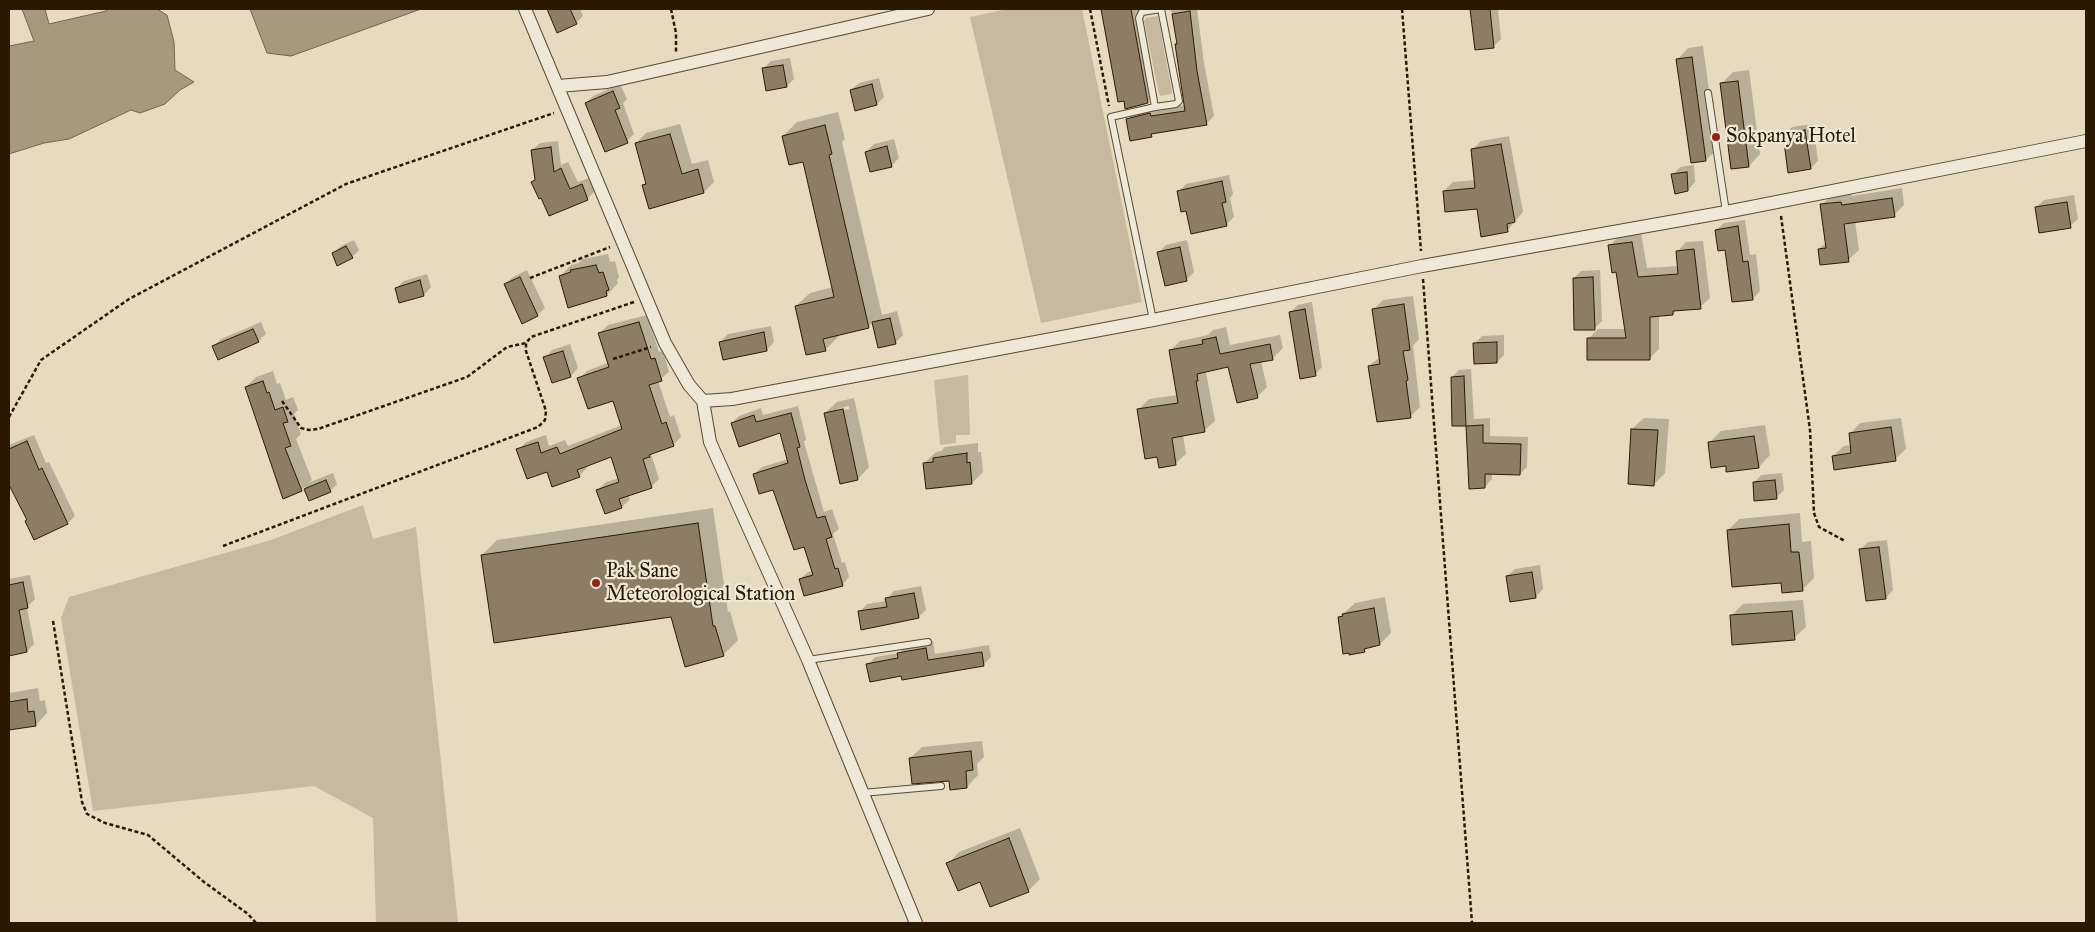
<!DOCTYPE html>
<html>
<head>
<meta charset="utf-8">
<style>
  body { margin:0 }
  #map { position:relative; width:2095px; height:932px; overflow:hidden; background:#e7dac1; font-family:"IM FELL Great Primer",serif }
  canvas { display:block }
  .frame { position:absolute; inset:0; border:10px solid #2c1903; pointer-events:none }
</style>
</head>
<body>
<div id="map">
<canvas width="2095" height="932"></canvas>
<div class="frame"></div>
</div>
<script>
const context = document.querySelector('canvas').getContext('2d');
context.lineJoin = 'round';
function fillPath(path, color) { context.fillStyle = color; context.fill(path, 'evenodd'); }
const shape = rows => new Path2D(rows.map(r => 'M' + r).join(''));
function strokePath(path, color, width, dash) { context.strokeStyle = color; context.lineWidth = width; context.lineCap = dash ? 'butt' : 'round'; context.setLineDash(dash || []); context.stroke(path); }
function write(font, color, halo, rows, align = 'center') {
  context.font = font + ' "IM FELL Great Primer",serif'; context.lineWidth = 4.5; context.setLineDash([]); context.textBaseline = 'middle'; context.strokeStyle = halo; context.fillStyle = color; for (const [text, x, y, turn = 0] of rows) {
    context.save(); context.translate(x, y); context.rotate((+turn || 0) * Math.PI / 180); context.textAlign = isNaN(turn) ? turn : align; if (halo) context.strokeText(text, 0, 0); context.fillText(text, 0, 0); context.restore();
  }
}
fillPath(shape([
  [1008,9,1082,9,1142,302,1041,323,970,17],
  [1158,16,1172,92,1171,94,1161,96,1159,94,1144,21,1146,18],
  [968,375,970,435,956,435,956,443,940,445,934,380],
  [363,505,373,539,416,527,458,923,376,923,373,818,314,786,93,811,61,618,69,597,271,540]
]), '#c7b9a1');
const water = shape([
  [22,9,45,9,49,24,106,11,107,9,157,9,167,15,174,42,175,70,194,82,180,90,165,104,140,113,131,110,69,139,44,143,9,154,9,46,34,41,22,9],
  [250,9,421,9,291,56,267,53,250,9]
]);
fillPath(water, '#a79880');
strokePath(water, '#76654e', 1);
fillPath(shape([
  [547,9,580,9,583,16,576,23,558,31],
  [1102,9,1139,9,1155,95,1148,102,1119,101],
  [1171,9,1197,9,1204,63,1214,116,1206,124,1154,133,1151,136,1128,119,1135,112,1186,105],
  [1471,9,1498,9,1501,39,1494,46,1476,49],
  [1703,46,1717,149,1706,160,1677,60,1688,48],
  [790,58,794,79,787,86,763,69,771,61],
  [1749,70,1760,154,1749,166,1721,84,1733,72],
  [879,78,884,97,877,104,851,90,859,83],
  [620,84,627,99,623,103,634,134,627,141,586,103,593,96],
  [838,112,845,139,842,142,882,315,897,311,903,335,895,343,873,322,868,327,838,334,839,336,825,350,796,306,810,293,833,287,804,160,783,136,797,122],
  [680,124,692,164,708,160,714,182,704,192,644,185,647,182,636,143,646,133],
  [1813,124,1818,161,1811,168,1784,134,1792,127],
  [1509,136,1523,212,1507,231,1478,208,1444,191,1453,182,1475,180,1472,150,1481,141],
  [894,139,899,158,892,165,866,152,874,144],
  [558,141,561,165,568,162,578,182,589,178,595,191,587,199,536,179,532,150,540,143],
  [1694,165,1695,182,1688,190,1673,175,1680,167],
  [1229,175,1233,194,1230,198,1234,217,1226,225,1187,210,1178,192,1186,184],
  [1902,188,1904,205,1894,215,1855,221,1859,250,1848,260,1819,249,1826,242,1822,205,1832,194,1851,192,1852,196],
  [2074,195,2078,219,2070,226,2036,207,2044,200],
  [1745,220,1750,255,1756,254,1760,291,1753,299,1716,230,1724,223],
  [1641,233,1647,268,1678,266,1677,252,1686,242,1703,241,1710,298,1700,307,1677,309,1673,314,1659,315,1659,349,1649,359,1588,339,1598,329,1626,329,1617,271,1609,246,1619,236],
  [354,240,359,250,352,257,333,254,341,246],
  [1187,240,1194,272,1187,279,1166,284,1158,253,1166,245],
  [608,254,610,262,615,261,619,277,617,280,618,283,607,295,560,276,571,265,579,263,583,259],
  [527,270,545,308,537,315,505,284,513,277],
  [1600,270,1602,321,1594,329,1574,278,1581,271],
  [427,274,431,287,424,295,396,288,404,281],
  [1413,296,1419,339,1413,346,1420,407,1410,417,1369,366,1380,357,1373,310,1383,300],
  [1312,302,1322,367,1315,375,1290,312,1298,305],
  [647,315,659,352,663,351,669,372,658,381,670,417,674,415,681,437,673,445,651,454,659,479,651,487,628,495,630,499,622,507,598,490,606,482,619,478,612,456,586,466,587,468,579,476,548,471,518,450,526,442,546,435,549,446,565,440,568,446,622,425,613,399,579,379,587,371,609,362,600,333,608,325],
  [261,322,266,334,258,341,214,346,221,339],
  [771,326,774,342,767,350,720,342,728,334],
  [1226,327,1230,345,1280,335,1283,348,1273,358,1261,361,1267,387,1257,397,1229,366,1206,372,1215,421,1204,431,1183,435,1186,454,1175,464,1158,456,1139,409,1149,399,1178,395,1170,351,1180,341,1208,335,1213,330],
  [1504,335,1504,355,1497,362,1475,343,1482,336],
  [570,344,578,368,571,376,553,382,545,358,552,350],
  [1471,369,1474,419,1490,418,1490,436,1528,437,1527,467,1520,474,1492,473,1492,479,1485,487,1470,487,1468,425,1454,425,1452,377,1459,370],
  [273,371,277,384,280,383,286,400,293,397,298,410,294,414,301,434,296,439,312,480,308,483,333,473,337,484,330,491,310,499,305,487,301,490,246,387,256,377],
  [854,398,869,467,858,479,825,413,837,402],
  [849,406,849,409,837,411,837,409],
  [798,406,806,439,804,442,824,512,832,509,839,529,833,534,842,563,845,562,849,577,842,585,800,579,808,572,813,571,805,545,774,488,754,474,762,467,789,459,781,431,732,423,739,416,761,408,763,415],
  [1644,418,1669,419,1665,473,1654,484,1632,429],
  [1901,418,1906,449,1895,459,1833,456,1844,446,1851,445,1850,434,1860,423],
  [1765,425,1770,455,1759,467,1727,465,1709,443,1721,431],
  [34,435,46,463,49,462,75,516,68,523,34,539,9,472,9,445],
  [978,443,978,452,981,452,983,472,972,483,924,463,936,452,941,451,945,447],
  [1782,473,1784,490,1776,498,1754,483,1761,475],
  [713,508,728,612,730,611,738,640,723,655,672,615,482,555,497,540],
  [1800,513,1802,542,1811,541,1814,578,1803,589,1782,581,1728,530,1739,519],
  [1887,540,1893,590,1886,598,1860,550,1868,542],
  [1540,565,1543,589,1536,597,1507,576,1515,569],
  [30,575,35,599,27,607,34,644,27,651,9,655,9,579],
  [921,586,926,610,918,617,862,629,860,611,867,604,887,601,887,599,894,591],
  [1385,597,1391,633,1380,644,1368,647,1364,651,1339,618,1355,603],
  [1803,600,1806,627,1794,638,1731,616,1743,604],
  [933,641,935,654,989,645,991,657,983,665,868,665,875,657,900,653,906,646],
  [38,688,40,701,45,700,47,713,36,725,9,729,9,693],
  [982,741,984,757,977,764,978,775,967,787,910,758,922,747],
  [1020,828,1040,879,1029,890,991,906,981,881,948,864,959,852]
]), '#0003');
const building = shape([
  [547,9,570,9,577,24,557,33,547,9],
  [1101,9,1131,9,1148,103,1125,109,1124,101,1118,102,1101,9],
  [1470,9,1490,9,1494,48,1475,50,1470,9],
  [1190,11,1197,71,1207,125,1151,134,1152,137,1130,141,1126,119,1150,113,1151,116,1185,111,1175,44,1177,44,1172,14,1190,11],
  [1692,57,1706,161,1691,163,1676,59,1692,57],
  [783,65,787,87,766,91,762,68,783,65],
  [1738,81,1749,167,1731,169,1720,83,1738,81],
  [872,84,877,105,855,111,850,90,872,84],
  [613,91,620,108,615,110,628,143,605,152,585,103,613,91],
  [825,125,832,154,829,155,869,328,823,339,826,351,806,355,795,306,834,297,803,162,789,165,782,136,825,125],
  [1805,130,1811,169,1788,173,1783,134,1805,130],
  [670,134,682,174,698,169,704,193,649,209,642,185,646,184,635,143,670,134],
  [1501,144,1515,222,1507,224,1508,232,1481,237,1477,209,1445,212,1443,191,1475,188,1471,149,1501,144],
  [887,146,892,167,870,172,865,152,887,146],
  [551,147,554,172,561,168,570,189,582,184,588,200,549,216,541,198,539,199,531,182,535,180,531,150,551,147],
  [1687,172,1688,191,1675,194,1671,174,1687,172],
  [1222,181,1226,202,1222,203,1227,226,1191,234,1186,211,1181,212,1177,191,1222,181],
  [1892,198,1895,217,1844,224,1849,262,1820,265,1818,249,1826,248,1820,204,1841,202,1842,205,1892,198],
  [2067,202,2071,228,2039,233,2035,207,2067,202],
  [1738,226,1743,262,1748,261,1753,300,1732,302,1725,250,1718,251,1715,230,1738,226],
  [1632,242,1638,277,1678,274,1676,251,1694,249,1701,309,1673,311,1673,315,1650,317,1650,360,1587,360,1587,338,1626,338,1616,272,1612,273,1608,245,1632,242],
  [346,246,353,258,337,266,332,253,346,246],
  [1180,247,1187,281,1165,286,1157,252,1180,247],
  [596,265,599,273,603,272,609,290,606,291,607,296,568,308,559,276,571,272,570,270,596,265],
  [520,277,538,316,522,324,504,284,520,277],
  [1593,277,1595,330,1574,330,1573,278,1593,277],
  [420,280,424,296,399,303,395,288,420,280],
  [1404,304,1410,350,1403,351,1408,380,1406,381,1411,418,1377,422,1368,366,1380,364,1372,309,1404,304],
  [1305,309,1316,376,1300,379,1289,312,1305,309],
  [890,318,896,344,878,348,872,322,890,318],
  [639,322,651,359,655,358,662,381,649,385,662,424,666,422,674,446,649,455,650,457,643,459,652,488,619,499,622,508,605,514,596,490,619,482,611,457,577,470,580,477,552,487,547,472,527,479,516,449,538,442,541,453,557,447,560,454,622,429,613,401,588,409,577,378,609,367,598,333,639,322],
  [253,329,259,342,218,360,212,346,253,329],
  [764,332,767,351,723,360,719,342,764,332],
  [1216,337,1220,354,1270,344,1273,360,1250,364,1258,398,1237,403,1228,367,1197,374,1198,381,1196,381,1205,432,1172,438,1176,465,1159,468,1157,457,1145,459,1137,409,1178,403,1169,350,1203,344,1202,340,1216,337],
  [1497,342,1497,363,1474,364,1473,343,1497,342],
  [563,351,571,377,552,383,543,357,563,351],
  [1464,376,1466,426,1452,426,1451,377,1464,376],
  [263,381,267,393,269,392,275,410,283,407,288,422,283,423,291,446,285,448,302,491,283,499,245,387,263,381],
  [843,409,858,480,840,484,824,413,843,409],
  [791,413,800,447,797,448,805,480,817,518,825,516,832,537,826,539,835,569,838,568,843,586,804,596,799,579,813,575,804,547,794,550,773,490,759,494,753,474,788,463,780,433,739,447,731,423,754,415,756,422,791,413],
  [1483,425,1483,443,1521,444,1520,475,1485,474,1485,488,1469,489,1466,426,1483,425],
  [1891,427,1896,461,1834,470,1832,456,1851,453,1849,433,1891,427],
  [1631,429,1658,430,1654,486,1628,484,1631,429],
  [1754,436,1759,468,1726,472,1726,466,1711,468,1708,442,1754,436],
  [27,441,39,470,42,468,68,524,34,540,25,521,27,520,9,485,9,449,27,441],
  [967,453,967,463,970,462,972,484,926,489,923,463,933,462,933,458,967,453],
  [326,480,331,492,309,501,304,489,326,480],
  [1775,480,1777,499,1754,501,1753,482,1775,480],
  [698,523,713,626,715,626,724,656,685,667,671,617,494,643,481,555,698,523],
  [1789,524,1791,552,1799,552,1803,591,1782,593,1781,583,1732,587,1727,530,1789,524],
  [1879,547,1886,599,1866,601,1859,549,1879,547],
  [1532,572,1536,598,1510,602,1506,576,1532,572],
  [23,582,28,608,19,610,27,652,9,656,9,585,23,582],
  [914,593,919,618,861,630,858,611,887,607,885,598,914,593],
  [1374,608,1380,645,1364,649,1365,652,1349,655,1349,653,1343,654,1338,617,1343,616,1342,614,1374,608],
  [1792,611,1795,640,1732,645,1730,615,1792,611],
  [926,648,928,660,982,652,984,666,902,680,901,676,870,682,866,664,898,658,897,653,926,648],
  [27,699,28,712,34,711,36,726,9,730,9,702,27,699],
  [971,751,973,770,966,771,967,788,950,790,949,781,912,784,909,758,971,751],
  [1009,838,1029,892,990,907,980,882,958,891,946,863,1009,838]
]);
fillPath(building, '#8d7d66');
strokePath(building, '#2c1903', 1);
const lane = shape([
  [1708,93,1726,212],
  [1153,320,1111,117,1155,107,1139,18,1142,12,1161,9,1179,101,1176,104,1155,107],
  [808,660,928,642],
  [862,793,941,786]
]);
const street = shape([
  [525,9,665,343,689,385,703,401,710,442,808,660,916,923],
  [558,86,607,82,928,9],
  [703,401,732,399,1153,320,1422,266,1726,212,2086,141]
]);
strokePath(lane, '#5b4932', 8);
strokePath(street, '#5b4932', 14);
strokePath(shape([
  [671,9,676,33,676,52],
  [1090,9,1109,106],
  [1402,9,1421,251],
  [1781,216,1810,430,1814,513,1819,527,1845,541],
  [530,278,610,247],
  [1423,279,1472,923],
  [613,359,651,347],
  [282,401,301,428,309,430,318,429,467,377,507,347,526,343],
  [9,417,41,360,129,299,346,184,554,113],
  [223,546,538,427,545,420,546,411,526,351,526,343,531,337,634,302],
  [53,621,82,802,87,814,105,823,148,835,204,882,248,914,256,923]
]), '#2c1903', 2.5, [4, 2.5]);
strokePath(lane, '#efe7d7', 6);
strokePath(street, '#efe7d7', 12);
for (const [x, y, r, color] of [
  [1716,137,5,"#8f2418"],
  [596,583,5,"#8f2418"]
]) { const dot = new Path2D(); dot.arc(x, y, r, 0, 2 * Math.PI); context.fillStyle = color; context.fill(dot); strokePath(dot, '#efe7d7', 2); }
write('20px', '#2c1903', '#efe7d7', [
  ["Sokpanya Hotel",1726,137],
  ["Pak Sane",606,572],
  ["Meteorological Station",606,595]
], 'left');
</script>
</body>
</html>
